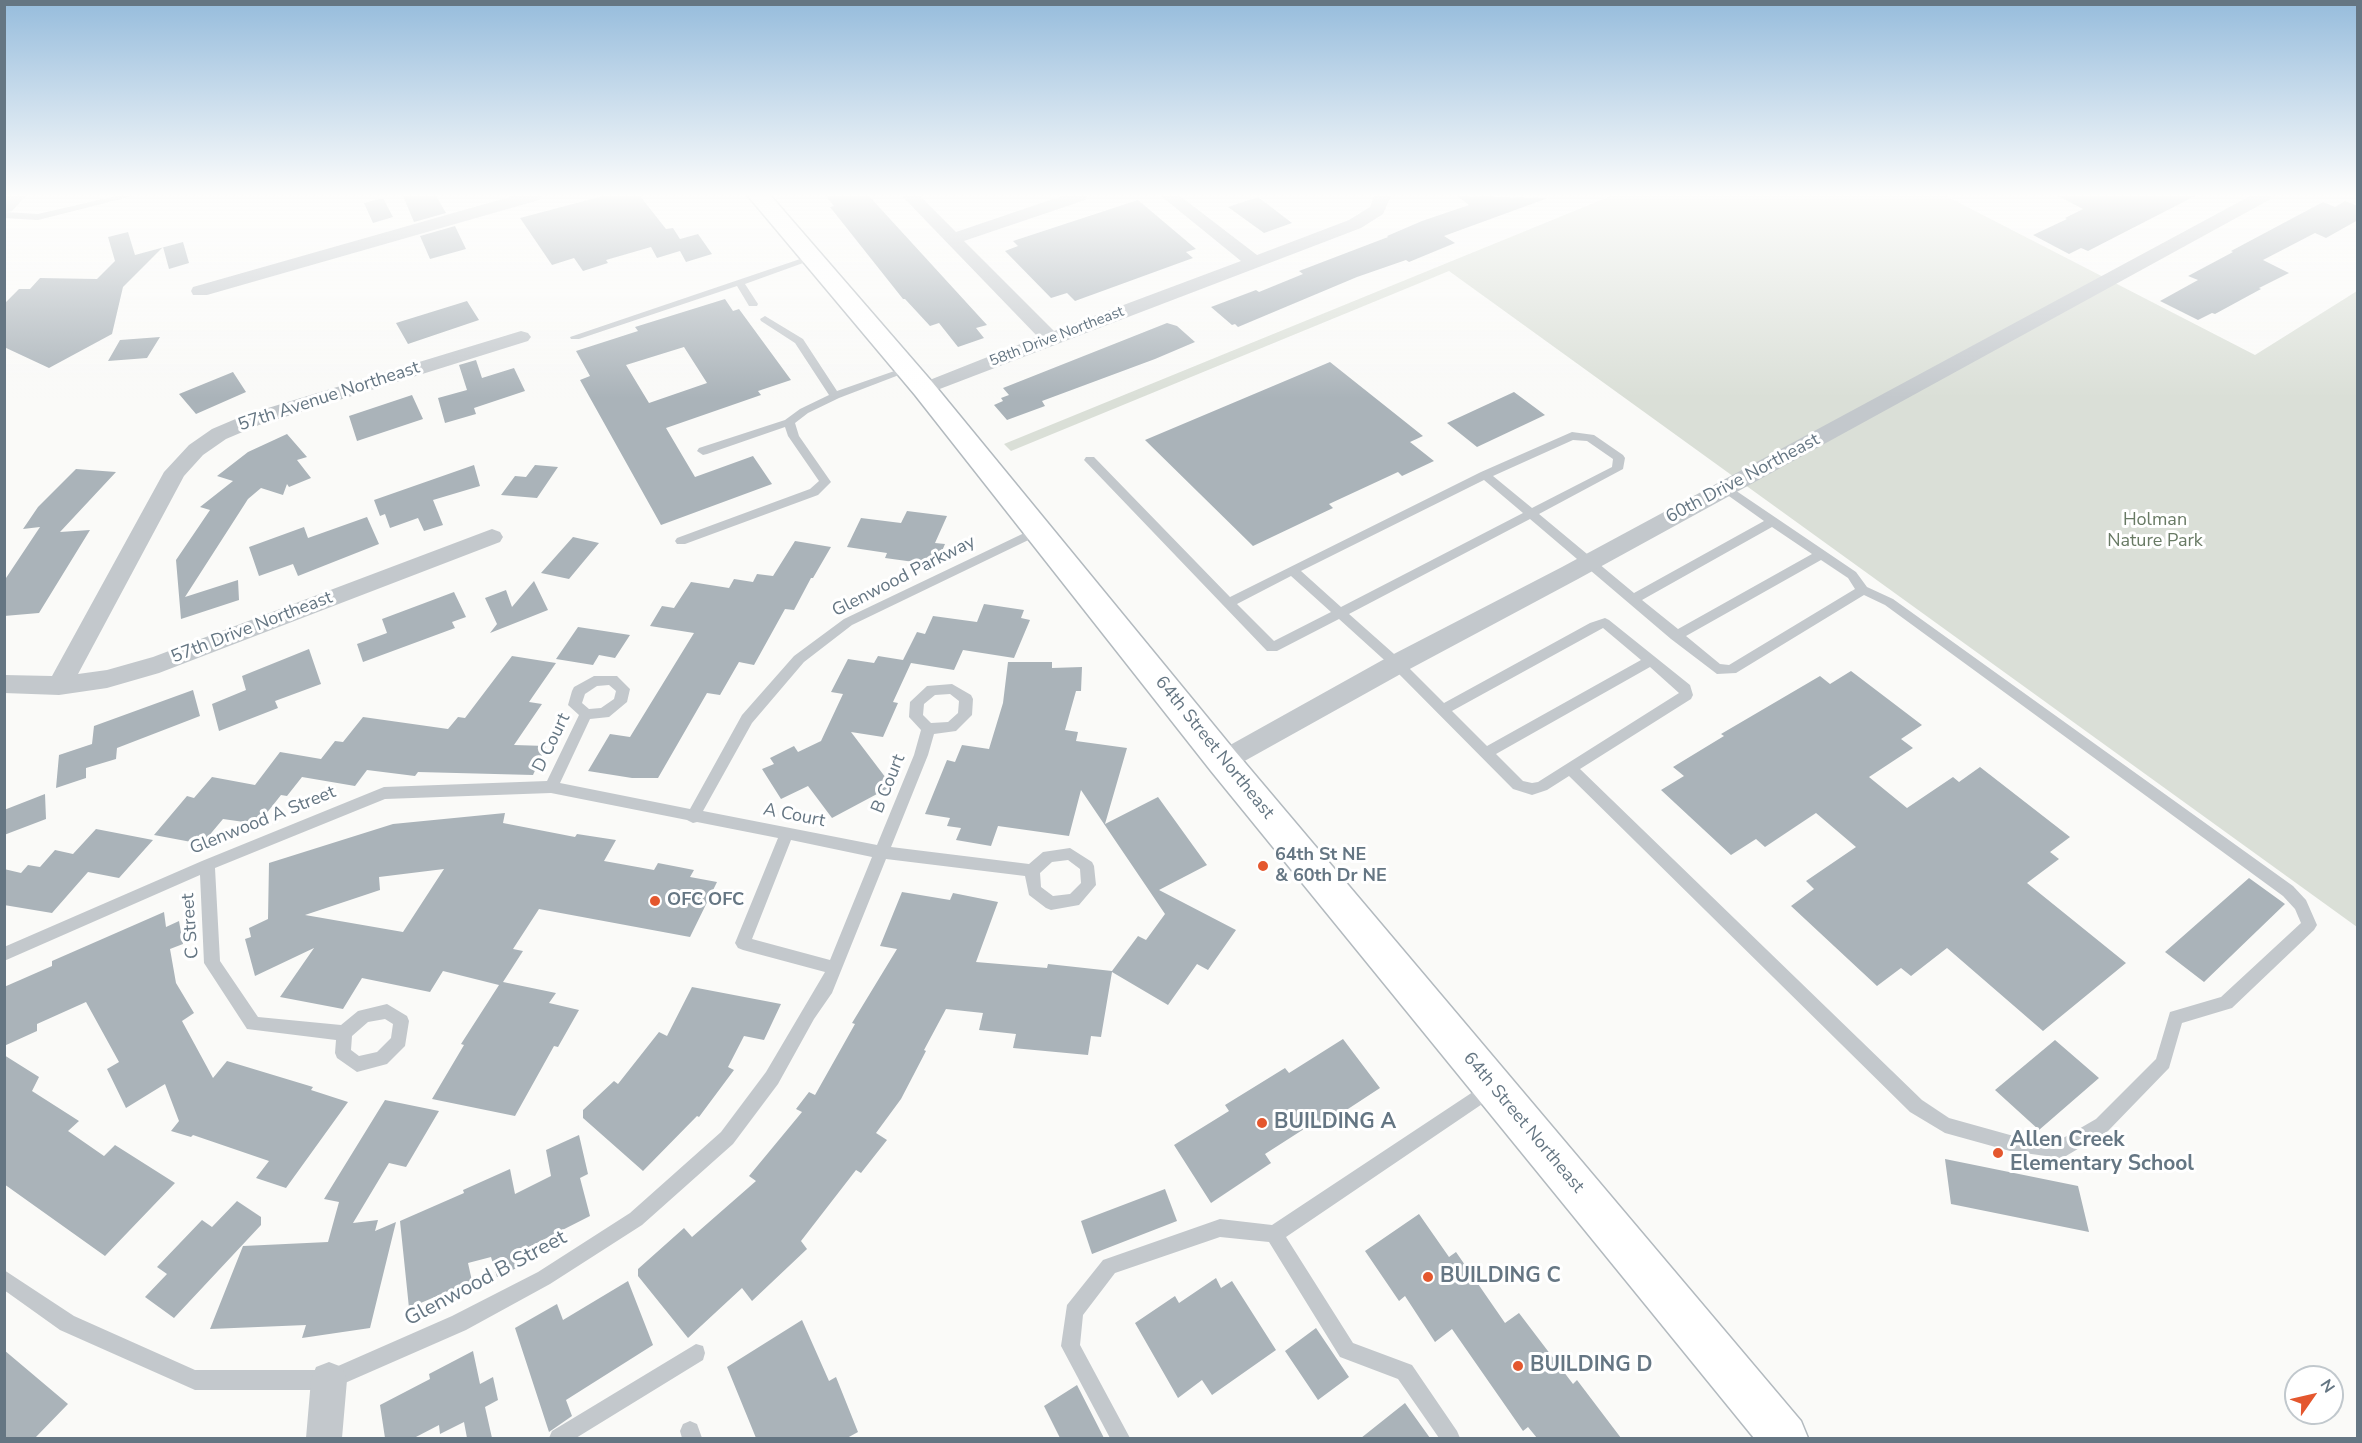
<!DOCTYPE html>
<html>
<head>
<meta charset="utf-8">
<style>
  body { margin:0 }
  #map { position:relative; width:2362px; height:1443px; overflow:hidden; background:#fafaf8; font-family:"Nunito Sans",sans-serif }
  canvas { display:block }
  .frame { position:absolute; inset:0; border:6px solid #657683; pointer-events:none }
  .north { position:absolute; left:2284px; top:1365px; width:60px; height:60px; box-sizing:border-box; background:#fff; border:2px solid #c1c8cd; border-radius:50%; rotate:56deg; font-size:16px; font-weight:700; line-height:24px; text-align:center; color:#657683 }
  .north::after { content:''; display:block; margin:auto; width:21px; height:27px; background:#e4572e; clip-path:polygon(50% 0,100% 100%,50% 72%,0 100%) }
</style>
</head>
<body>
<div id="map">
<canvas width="2362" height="1443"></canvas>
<div class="frame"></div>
<div class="north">N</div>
</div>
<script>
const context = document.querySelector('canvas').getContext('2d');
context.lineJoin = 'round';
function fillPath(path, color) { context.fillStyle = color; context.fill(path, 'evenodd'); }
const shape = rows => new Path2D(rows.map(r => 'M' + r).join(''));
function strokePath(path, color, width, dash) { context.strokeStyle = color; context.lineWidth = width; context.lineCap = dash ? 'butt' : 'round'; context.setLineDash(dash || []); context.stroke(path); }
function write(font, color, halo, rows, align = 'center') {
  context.font = font + ' "Nunito Sans",sans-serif'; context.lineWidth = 6; context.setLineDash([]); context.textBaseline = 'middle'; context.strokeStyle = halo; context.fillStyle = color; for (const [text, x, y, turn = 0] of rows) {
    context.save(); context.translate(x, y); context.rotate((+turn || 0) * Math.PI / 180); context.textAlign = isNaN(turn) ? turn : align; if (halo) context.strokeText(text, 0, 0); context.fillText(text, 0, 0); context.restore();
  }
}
fillPath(shape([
  [1611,196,1946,196,2255,355,2357,291,2357,927,1449,271,1011,451,1004,444]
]), '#dadfd7');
fillPath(shape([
  [403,196,436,196,446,213,414,222],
  [603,196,640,196,666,229,673,228,680,239,698,234,712,254,686,262,680,251,657,258,651,247,606,260,608,263,583,271,574,258,552,265,520,218],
  [826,196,869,196,987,325,976,328,984,338,958,347,939,323,930,326,905,299,903,299,830,207,834,206],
  [1457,196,1548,198,1444,236,1455,243,1409,262,1406,260,1357,277,1238,327,1235,324,1232,325,1211,307,1256,290,1259,292,1303,274,1299,271,1388,237,1387,236,1422,221,1469,205],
  [2058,196,2195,196,2088,251,2081,248,2069,254,2033,235,2067,219,2065,218,2083,209],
  [1258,197,1292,223,1264,233,1228,207],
  [383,198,393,217,373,223,364,203],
  [1138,200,1196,249,1186,252,1193,258,1075,301,1067,293,1051,298,1005,251,1018,246,1013,241],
  [2345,201,2358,206,2358,220,2326,238,2315,233,2263,260,2289,273,2259,288,2261,289,2215,314,2212,313,2198,320,2160,301,2198,280,2188,276,2233,252,2231,251,2323,202,2335,207],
  [455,226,466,249,430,259,420,236],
  [128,232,135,255,183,242,189,263,169,269,163,247,123,287,112,334,49,368,4,347,4,304,19,289,30,289,40,278,97,279,115,261,108,237],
  [725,299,733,311,739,309,791,380,758,391,761,395,666,428,695,477,753,456,772,484,661,525,580,380,590,376,576,351,638,331,635,327],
  [684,347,707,383,649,403,626,365],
  [467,301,479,320,408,344,396,323],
  [1167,323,1177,326,1195,342,1155,359,1042,401,1045,406,1007,420,994,405,1003,401,1001,398,1009,395,1003,388],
  [160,337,147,358,108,361,120,340],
  [476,360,482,378,514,368,525,391,474,408,476,414,445,423,438,398,467,390,459,365],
  [1330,362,1423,436,1410,442,1434,461,1402,476,1398,472,1329,504,1333,508,1253,546,1145,440],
  [233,372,246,392,196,414,179,394],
  [1514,392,1545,415,1477,447,1447,423],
  [412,395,423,419,357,441,349,416],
  [287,434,307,457,297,460,311,478,289,487,287,484,283,495,261,488,248,499,185,597,238,580,239,600,181,619,176,560,210,510,200,507,233,481,217,476,248,452],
  [474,465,480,486,433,500,443,525,424,531,418,518,390,528,385,514,380,516,374,500],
  [535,465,558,467,537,498,501,495,515,476,526,477],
  [76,469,116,472,60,532,90,530,39,613,4,616,4,581,40,527,23,529,38,507],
  [907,511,947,516,935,543,945,544,936,565,885,558,887,553,847,547,861,518,901,523],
  [367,517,379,544,298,576,293,564,259,576,249,547,304,527,308,538],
  [573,537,599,543,569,579,541,573],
  [795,541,831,547,813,578,811,578,794,610,785,609,754,665,739,662,720,695,707,693,658,778,632,778,588,771,610,734,630,737,694,633,650,626,662,606,674,608,691,582,729,588,734,579,753,582,757,574,773,576],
  [534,581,548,610,490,633,497,624,485,598,506,590,512,607],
  [454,592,466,617,452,622,455,628,363,662,357,644,387,633,382,619],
  [984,604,1024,610,1021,618,1030,620,1014,658,963,650,954,670,911,663,893,702,898,703,883,737,851,732,892,786,832,818,808,786,781,799,762,769,774,764,770,758,794,746,798,752,821,741,843,694,831,692,848,659,874,663,878,656,903,660,917,632,925,634,933,616,977,622],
  [578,627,630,635,615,658,599,655,593,665,556,659],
  [309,649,321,684,275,701,278,708,219,731,212,704,246,690,242,676],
  [512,656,556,663,529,702,542,704,514,745,546,746,533,775,418,772,415,776,367,770,355,786,302,777,287,796,281,795,258,824,223,819,202,844,154,835,187,796,194,798,212,777,255,785,280,752,321,759,335,741,343,742,363,717,448,729,458,717,465,718],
  [1008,662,1052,662,1052,668,1082,667,1081,691,1076,691,1065,730,1078,732,1076,741,1127,748,1105,824,1158,797,1207,865,1159,890,1236,930,1208,970,1197,964,1168,1005,1112,972,1101,1037,1091,1036,1088,1055,1013,1048,1016,1034,979,1030,983,1013,946,1009,924,1050,926,1051,901,1099,876,1133,887,1140,861,1173,856,1170,801,1241,807,1249,752,1301,742,1288,688,1338,638,1276,638,1269,684,1228,692,1237,756,1181,749,1176,802,1112,796,1109,809,1092,815,1095,855,1024,852,1023,897,949,880,946,902,892,950,900,953,893,998,902,976,962,1047,968,1048,964,1112,971,1138,936,1146,940,1165,914,1081,790,1069,836,998,826,991,846,956,840,961,828,947,826,950,818,925,814,947,760,955,762,962,745,989,749,1003,703],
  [1851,671,1922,725,1901,739,1913,748,1869,777,1907,808,1953,777,1959,782,1980,767,2070,837,2050,852,2059,859,2027,883,2126,963,2043,1031,1947,948,1911,976,1901,968,1877,986,1791,906,1814,889,1806,881,1856,847,1816,813,1765,847,1756,839,1731,855,1661,790,1684,776,1673,767,1724,736,1721,734,1820,676,1830,684],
  [193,690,200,716,117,748,116,759,86,768,86,778,56,788,59,755,92,744,94,726],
  [45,794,46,819,4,835,4,810],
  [505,813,503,823,575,837,577,834,616,840,604,861,654,870,658,863,694,870,690,877,717,882,690,937,539,909,513,949,523,951,503,982,556,993,549,1003,579,1010,558,1047,554,1046,515,1116,432,1099,464,1045,461,1044,499,985,443,971,430,992,362,978,343,1009,280,997,314,948,255,976,245,939,251,937,249,928,268,919,269,863,393,824],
  [444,869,403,932,305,915,380,890,379,877],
  [96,829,153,840,119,878,88,872,52,913,4,905,4,869,21,873,28,865,40,867,55,850,73,854],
  [2249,878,2285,904,2204,982,2165,952],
  [164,912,166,927,179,921,183,944,170,949,176,983,194,1013,182,1021,213,1078,227,1061,313,1087,311,1090,348,1102,286,1188,256,1178,269,1161,193,1135,191,1137,171,1131,179,1121,165,1084,126,1108,107,1069,119,1062,86,1002,37,1024,37,1031,4,1046,4,987,52,966,52,961],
  [692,987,781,1004,764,1040,744,1036,728,1067,734,1070,699,1117,697,1116,643,1171,583,1118,583,1110,614,1081,618,1084,659,1032,667,1036],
  [1343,1039,1380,1088,1322,1126,1318,1120,1265,1154,1271,1163,1211,1203,1174,1145,1229,1111,1225,1105,1285,1068,1289,1073],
  [2055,1040,2099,1078,2039,1130,1995,1090],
  [4,1055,39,1077,32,1091,79,1121,68,1131,104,1156,115,1145,175,1183,105,1256,4,1184],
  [385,1100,439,1111,406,1167,389,1163,353,1223,378,1220,375,1231,396,1222,370,1328,302,1338,306,1325,210,1329,243,1246,328,1242,339,1202,324,1199],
  [579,1135,588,1174,580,1178,590,1216,527,1248,530,1262,497,1277,491,1257,468,1263,472,1281,409,1308,400,1221,464,1193,463,1190,510,1169,515,1194,551,1176,546,1150],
  [1945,1159,2078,1186,2089,1232,1951,1204],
  [1165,1189,1177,1221,1092,1254,1081,1221],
  [237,1201,261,1217,261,1225,174,1318,145,1297,167,1274,157,1267,202,1220,212,1227],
  [1419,1214,1449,1257,1456,1252,1505,1323,1519,1313,1573,1384,1577,1380,1621,1438,1537,1438,1528,1427,1523,1431,1452,1329,1435,1342,1405,1296,1399,1301,1365,1251],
  [1216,1278,1221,1288,1232,1281,1276,1350,1212,1395,1202,1380,1178,1398,1135,1323,1175,1296,1179,1303],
  [628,1281,653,1345,566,1400,572,1416,549,1432,515,1328,557,1304,563,1320],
  [802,1320,829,1381,836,1377,858,1432,847,1438,756,1438,727,1367],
  [1316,1328,1349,1377,1318,1400,1285,1351],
  [4,1350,68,1404,35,1438,4,1438],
  [473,1351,480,1384,493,1377,498,1400,485,1407,492,1438,467,1438,464,1422,440,1434,439,1425,414,1438,385,1438,380,1405,430,1379,429,1374],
  [1077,1385,1104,1438,1060,1438,1044,1406],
  [1405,1403,1430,1438,1361,1438]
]), '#aab3b9');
const secondary = shape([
  [748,196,771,196,933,383,1235,751,1801,1421,1808,1438,1754,1438,1211,771,915,395,748,196]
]);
strokePath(secondary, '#b3babf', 3);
fillPath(shape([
  [116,196,133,196,38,220,4,218,4,212,38,214,116,196],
  [809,256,817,258,745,284,758,304,757,306,749,306,737,286,579,339,571,339,570,337,809,256],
  [765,316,803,339,837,391,903,368,907,367,912,370,839,398,808,413,795,423,799,436,831,482,818,495,685,544,677,544,675,541,677,538,810,489,819,481,788,436,785,427,707,454,703,455,697,451,699,448,785,420,800,409,829,395,795,343,761,321,760,319,765,316],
  [1572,432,1594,435,1623,455,1625,458,1623,469,1539,514,1634,593,1764,521,1719,489,1721,486,1729,486,1856,572,1867,587,1893,599,2293,886,2306,900,2317,925,2314,930,2232,1008,2182,1023,2169,1068,2108,1131,2066,1156,2060,1158,2010,1151,1945,1133,1910,1112,1569,776,1547,790,1532,795,1513,789,1392,667,1339,619,1277,651,1267,651,1084,460,1086,457,1094,457,1230,597,1481,472,1572,432],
  [1573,440,1587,441,1613,459,1612,467,1532,508,1493,476,1573,440],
  [1484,480,1523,513,1341,607,1301,571,1484,480],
  [1530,519,1671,639,1717,674,1736,673,1864,595,1885,605,2283,896,2295,909,2301,923,2221,997,2170,1012,2156,1059,2096,1119,2058,1141,2010,1135,1949,1118,1922,1100,1580,769,1691,699,1693,695,1690,685,1609,620,1605,618,1590,623,1444,703,1402,661,1349,614,1530,519],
  [1772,527,1812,554,1678,629,1642,600,1772,527],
  [1821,560,1848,578,1855,589,1729,665,1720,664,1686,636,1821,560],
  [1291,576,1331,612,1274,641,1237,604,1291,576],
  [1603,628,1641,660,1487,746,1452,711,1603,628],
  [1650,667,1679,693,1538,782,1532,783,1523,781,1496,754,1650,667],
  [1039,526,1045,530,1043,533,852,625,804,662,752,723,703,811,877,845,914,755,921,730,909,717,910,702,927,686,952,684,971,695,973,699,972,715,956,731,934,734,928,755,891,847,1029,864,1043,852,1070,848,1092,862,1094,866,1096,885,1079,905,1051,910,1046,908,1029,895,1025,876,886,859,832,993,814,1019,778,1084,733,1144,642,1225,550,1284,466,1330,329,1390,195,1390,60,1330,4,1290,4,1270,74,1316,195,1370,329,1370,452,1316,538,1272,630,1213,721,1132,766,1072,825,972,743,950,738,948,735,943,778,838,697,822,693,823,687,820,551,793,385,799,215,868,220,961,258,1017,341,1025,358,1011,387,1004,407,1016,409,1021,405,1046,387,1064,357,1072,337,1058,335,1053,336,1040,247,1029,204,963,200,875,4,961,4,947,202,861,384,787,547,781,579,715,568,705,572,691,574,687,594,676,617,676,630,689,627,702,609,717,590,719,560,783,690,809,742,715,794,656,844,619,1039,526],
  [609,685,616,691,614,699,601,708,589,709,582,703,585,694,597,686,609,685],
  [950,694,959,701,958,713,948,722,931,723,923,715,924,704,935,695,950,694],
  [791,840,872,857,830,960,752,939,791,840],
  [1068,860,1080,869,1081,883,1070,894,1053,896,1041,887,1040,873,1052,862,1068,860],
  [385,1019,393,1024,391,1038,377,1052,359,1056,351,1050,352,1036,368,1022,385,1019],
  [1491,1080,1497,1082,1499,1088,1497,1094,1286,1237,1353,1343,1412,1365,1457,1431,1460,1438,1439,1438,1398,1379,1340,1357,1269,1242,1220,1237,1115,1273,1083,1315,1080,1345,1130,1438,1110,1438,1061,1346,1067,1305,1103,1260,1220,1219,1272,1225,1491,1080],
  [696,1344,703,1346,705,1353,703,1360,576,1438,549,1438,552,1431,696,1344],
  [690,1421,697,1424,702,1438,682,1438,680,1431,683,1424,690,1421]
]), '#c3c8cc');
fillPath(shape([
  [513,196,541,196,539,200,207,295,193,295,191,291,193,287,513,196],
  [902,196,920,196,956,232,1062,196,1087,196,1085,200,964,241,1054,331,1241,261,1161,196,1180,196,1257,255,1349,220,1370,207,1374,196,1391,196,1383,214,1361,228,924,395,917,393,914,389,917,385,1038,337,902,196],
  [2250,196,2271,196,2269,200,1578,579,1406,671,1232,768,1223,771,1214,768,1210,761,1214,754,1388,657,1562,567,2250,196],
  [521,331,528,333,531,337,528,341,259,425,226,439,203,455,184,476,78,674,107,670,153,657,484,532,492,529,500,532,503,537,500,542,159,673,107,688,59,695,4,693,4,675,52,676,164,472,189,445,212,429,245,415,521,331],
  [329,1362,342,1367,347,1380,342,1438,306,1438,311,1380,316,1367,329,1362]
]), '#c3c8cc');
fillPath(shape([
  [4,196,26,196,12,211,4,213,4,196]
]), '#c3c8cc');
fillPath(secondary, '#fff');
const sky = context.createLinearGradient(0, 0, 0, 398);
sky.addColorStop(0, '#96bcdc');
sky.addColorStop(0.49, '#fdfdfc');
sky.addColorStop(1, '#fdfdfc00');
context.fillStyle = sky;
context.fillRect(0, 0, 2362, 398);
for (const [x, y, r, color] of [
  [1263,866,6,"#e4572e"],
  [655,901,6,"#e4572e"],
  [1262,1123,6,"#e4572e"],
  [1998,1153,6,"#e4572e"],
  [1428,1277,6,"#e4572e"],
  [1518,1366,6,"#e4572e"]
]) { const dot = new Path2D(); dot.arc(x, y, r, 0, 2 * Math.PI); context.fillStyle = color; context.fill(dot); strokePath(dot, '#fff', 2); }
write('15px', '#657683', '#fff', [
  ["58th Drive Northeast",1057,337,-21]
]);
write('18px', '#657683', '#fff', [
  ["57th Avenue Northeast",329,397,-18],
  ["60th Drive Northeast",1743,479,-28],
  ["Glenwood Parkway",904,577,-27],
  ["57th Drive Northeast",252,628,-21],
  ["D Court",552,743,-64],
  ["64th Street Northeast",1214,748,51],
  ["B Court",889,784,-68],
  ["A Court",794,816,11],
  ["Glenwood A Street",263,821,-22],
  ["C Street",191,926,-94],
  ["64th Street Northeast",1523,1123,50]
]);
write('18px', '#687a64', '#fff', [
  ["Holman",2155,521],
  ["Nature Park",2155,542]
]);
write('bold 18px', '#657683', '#fff', [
  ["64th St NE",1275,856],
  ["& 60th Dr NE",1275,877],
  ["OFC OFC",667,901]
], 'left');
write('bold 21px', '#657683', '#fff', [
  ["BUILDING A",1274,1123],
  ["Allen Creek",2010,1141],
  ["Elementary School",2010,1165],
  ["BUILDING C",1440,1277],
  ["BUILDING D",1530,1366]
], 'left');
write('21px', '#657683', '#fff', [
  ["Glenwood B Street",486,1279,-28]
]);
</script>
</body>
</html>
